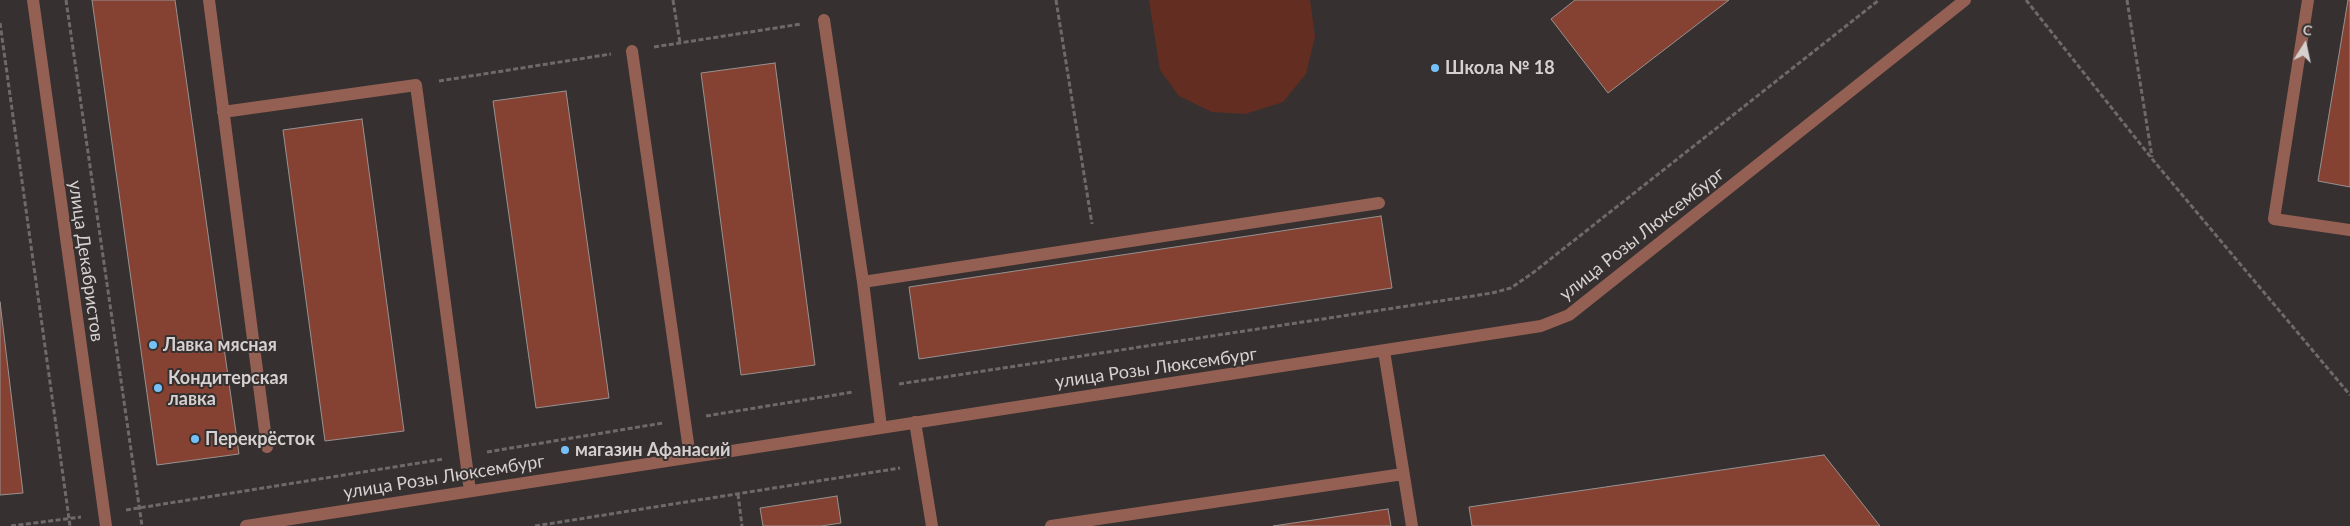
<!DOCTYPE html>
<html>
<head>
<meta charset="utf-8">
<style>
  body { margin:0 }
  #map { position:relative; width:2350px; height:526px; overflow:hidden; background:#363130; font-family:Lato,sans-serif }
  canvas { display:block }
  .north { position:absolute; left:2280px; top:20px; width:50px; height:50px; -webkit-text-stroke:4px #363130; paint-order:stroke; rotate:10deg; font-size:14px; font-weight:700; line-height:20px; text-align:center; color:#d4d1d0 }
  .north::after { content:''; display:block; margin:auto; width:18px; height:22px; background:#d4d1d0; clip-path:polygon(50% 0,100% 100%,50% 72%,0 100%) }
</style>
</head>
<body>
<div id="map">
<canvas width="2350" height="526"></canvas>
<div class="north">С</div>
</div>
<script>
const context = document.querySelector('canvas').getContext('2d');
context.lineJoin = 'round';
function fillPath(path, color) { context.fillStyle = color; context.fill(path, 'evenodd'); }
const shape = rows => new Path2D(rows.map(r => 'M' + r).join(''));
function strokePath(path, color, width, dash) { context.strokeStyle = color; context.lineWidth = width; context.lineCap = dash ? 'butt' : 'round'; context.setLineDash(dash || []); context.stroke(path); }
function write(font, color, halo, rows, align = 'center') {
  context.font = font + ' Lato,sans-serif'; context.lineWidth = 4; context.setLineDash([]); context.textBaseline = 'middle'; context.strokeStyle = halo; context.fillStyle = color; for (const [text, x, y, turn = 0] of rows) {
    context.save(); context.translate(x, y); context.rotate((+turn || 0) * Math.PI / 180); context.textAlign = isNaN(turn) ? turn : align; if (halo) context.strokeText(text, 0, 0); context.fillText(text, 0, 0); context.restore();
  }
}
fillPath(shape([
  [1149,0,1310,0,1315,36,1306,74,1283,102,1245,114,1212,112,1179,96,1160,70]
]), '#632e21');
const building = shape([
  [92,0,175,0,239,454,157,465,92,0],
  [1575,0,1729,0,1608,93,1551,19,1575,0],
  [2348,0,2350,0,2350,187,2318,181,2348,0],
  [775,63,815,365,741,375,701,73,775,63],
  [566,91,609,398,536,408,493,101,566,91],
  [362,119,404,431,325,441,283,130,362,119],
  [1381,216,1392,288,919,359,909,287,1381,216],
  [0,302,23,493,0,495,0,302],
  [1824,455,1880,526,1472,526,1469,507,1824,455],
  [837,496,841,523,821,526,763,526,760,508,837,496],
  [1388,509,1391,526,1273,526,1388,509]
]);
fillPath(building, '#854131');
strokePath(building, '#989291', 1);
strokePath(shape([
  [66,0,142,526],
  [673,0,680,43],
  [1056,0,1092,224],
  [2026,0,2153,160,2350,395],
  [2127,0,2152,157],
  [0,23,70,526],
  [654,47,801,24],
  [439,81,611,54],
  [899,384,1492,293,1511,288,1534,272,1879,0],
  [706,416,853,392],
  [487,452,663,423],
  [738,494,742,526],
  [126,510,444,459],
  [11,526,81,517],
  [535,526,900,468]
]), '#6e6a69', 3, [5, 2.5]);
strokePath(shape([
  [33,0,106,526],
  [209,0,267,447],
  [2308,0,2274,219,2350,230],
  [824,20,863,282,881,427],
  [632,51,690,457],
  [223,112,416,85,470,491],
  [863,282,1379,203],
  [1384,351,1412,526],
  [915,422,932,526],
  [246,526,1541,326,1569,315,1965,0],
  [1051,526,1403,474]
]), '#946053', 12);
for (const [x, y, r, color] of [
  [1435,68,5,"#75c0f6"],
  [153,345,5,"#75c0f6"],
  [158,388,5,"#75c0f6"],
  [195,439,5,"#75c0f6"],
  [565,450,5,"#75c0f6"]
]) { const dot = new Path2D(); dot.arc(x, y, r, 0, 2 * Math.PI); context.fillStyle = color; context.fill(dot); strokePath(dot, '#363130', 2); }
write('bold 18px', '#d4d1d0', '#363130', [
  ["Школа № 18",1445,68],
  ["Лавка мясная",163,345],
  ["Кондитерская",168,378],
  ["лавка",168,399],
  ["Перекрёсток",205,439],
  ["магазин Афанасий",575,450]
], 'left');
write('18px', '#d4d1d0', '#363130', [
  ["улица Розы Люксембург",1642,234,-38],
  ["улица Декабристов",86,261,82],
  ["улица Розы Люксембург",1156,368,-8],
  ["улица Розы Люксембург",444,477,-9]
]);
</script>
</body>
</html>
